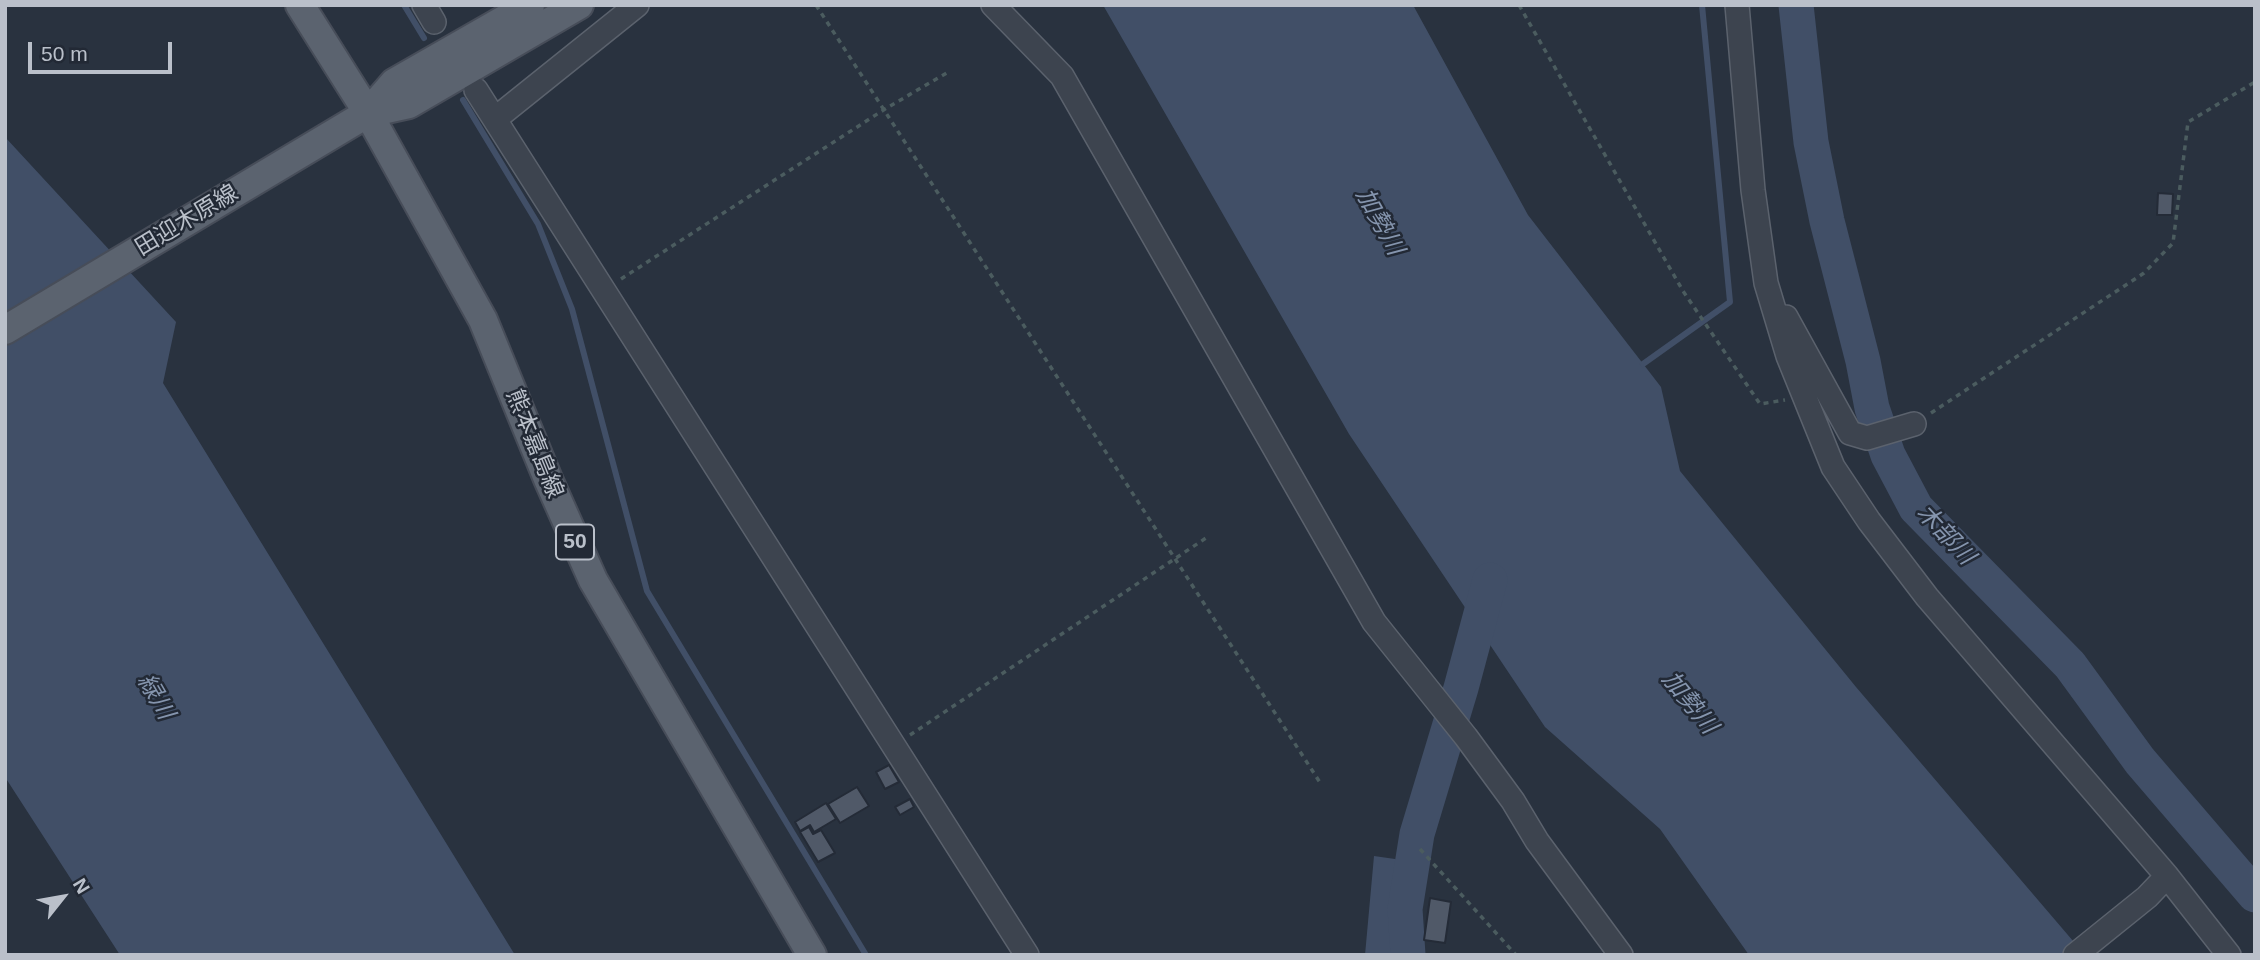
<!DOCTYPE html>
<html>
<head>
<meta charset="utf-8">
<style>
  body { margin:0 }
  #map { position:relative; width:2260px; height:960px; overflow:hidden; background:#29323f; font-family:Helvetica,sans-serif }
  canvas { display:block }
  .frame { position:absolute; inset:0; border:7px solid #bac0ca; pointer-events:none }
  .north { position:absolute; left:28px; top:862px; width:70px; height:70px; -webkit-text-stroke:5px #222935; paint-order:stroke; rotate:59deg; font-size:19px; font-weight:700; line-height:28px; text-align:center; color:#bac0ca }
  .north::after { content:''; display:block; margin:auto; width:24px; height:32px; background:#bac0ca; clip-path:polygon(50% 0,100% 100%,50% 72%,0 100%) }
  .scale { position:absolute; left:28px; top:42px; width:144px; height:32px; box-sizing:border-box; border:4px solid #bac0ca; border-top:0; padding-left:9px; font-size:21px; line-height:24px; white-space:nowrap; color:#bac0ca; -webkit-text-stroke:5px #222935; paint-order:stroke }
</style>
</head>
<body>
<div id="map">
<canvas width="2260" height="960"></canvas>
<div class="frame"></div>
<div class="north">N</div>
<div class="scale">50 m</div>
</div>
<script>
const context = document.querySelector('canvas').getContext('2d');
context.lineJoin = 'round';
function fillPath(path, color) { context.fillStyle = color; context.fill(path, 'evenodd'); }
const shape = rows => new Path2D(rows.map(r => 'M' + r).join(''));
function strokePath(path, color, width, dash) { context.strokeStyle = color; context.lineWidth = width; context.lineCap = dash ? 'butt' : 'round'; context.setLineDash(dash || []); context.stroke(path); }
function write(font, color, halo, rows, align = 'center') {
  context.font = font + ' Helvetica,"Noto Sans JP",sans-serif'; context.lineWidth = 5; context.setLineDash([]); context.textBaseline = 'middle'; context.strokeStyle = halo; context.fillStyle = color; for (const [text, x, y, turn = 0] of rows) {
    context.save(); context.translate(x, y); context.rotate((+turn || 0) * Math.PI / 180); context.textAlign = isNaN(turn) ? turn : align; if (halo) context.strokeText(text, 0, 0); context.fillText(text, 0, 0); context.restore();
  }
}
fillPath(shape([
  [1103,5,1413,5,1528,215,1661,387,1680,471,1856,687,2085,955,1749,955,1660,829,1545,727,1349,434],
  [5,137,176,322,163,383,515,955,120,955,5,777],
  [1374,856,1409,861,1397,955,1365,955]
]), '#414f67');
strokePath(shape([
  [404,5,424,38],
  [463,100,538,224,572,309,647,591,866,955],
  [1643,364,1730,302,1702,5]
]), '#414f67', 6);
strokePath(shape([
  [1796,5,1811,142,1827,221,1863,361,1872,408,1888,455,1916,508,2070,665,2140,761,2255,895],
  [1408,955,1405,909,1417,834,1461,688,1490,580]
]), '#414f67', 35);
const building = shape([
  [2158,193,2173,194,2172,215,2157,215,2158,193],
  [889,765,899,782,885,789,876,772,889,765],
  [857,787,869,806,840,823,828,804,857,787],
  [910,799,914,807,900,815,895,807,910,799],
  [826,803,836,819,814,832,810,825,800,831,795,822,826,803],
  [809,827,813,834,821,830,835,853,818,862,800,832,809,827],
  [1430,898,1451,902,1445,943,1424,940,1430,898]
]);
fillPath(building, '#505968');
strokePath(building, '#242b37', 2);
const minor = shape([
  [424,5,434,22],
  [993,5,1062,76,1374,622,1466,737,1513,801,1537,841,1621,955],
  [1737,5,1753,190,1766,283,1788,356,1833,467,1869,521,1927,597,2167,876,2229,955],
  [476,90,1027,955],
  [495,119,637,5],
  [1786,317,1850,433,1867,438,1914,424],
  [2075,955,2147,897,2167,876]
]);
const major = shape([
  [300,5,368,113,483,320,548,479,593,580,812,955],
  [368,113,409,104,579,5],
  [5,330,368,113,394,83,530,5]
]);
strokePath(minor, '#5b626d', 26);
strokePath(major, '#474d59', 32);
strokePath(shape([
  [816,5,1321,784],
  [1519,5,1683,291,1760,404,1785,400],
  [621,279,885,109,950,71],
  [1931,413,2144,273,2173,243,2188,122,2255,82],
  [910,735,1206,538],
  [1420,849,1516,955]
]), '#4b5c5f', 3.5, [5, 5]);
strokePath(minor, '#3d444f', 23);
strokePath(major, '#5b636f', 28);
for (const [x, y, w] of [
  [575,542,38]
]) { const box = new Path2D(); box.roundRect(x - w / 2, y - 17.5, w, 35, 5); context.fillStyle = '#222935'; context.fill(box); strokePath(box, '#bac0ca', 2); }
write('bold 21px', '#bac0ca', null, [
  ["50",575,542]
]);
write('23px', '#bac0ca', '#222935', [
  ["田迎木原線",187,221,-31],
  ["熊本嘉島線",534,444,68]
]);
write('italic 24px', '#8595ae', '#222935', [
  ["加勢川",1379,222,61],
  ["木部川",1945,535,47],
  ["緑川",155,697,60],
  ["加勢川",1689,703,51]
]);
</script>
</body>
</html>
